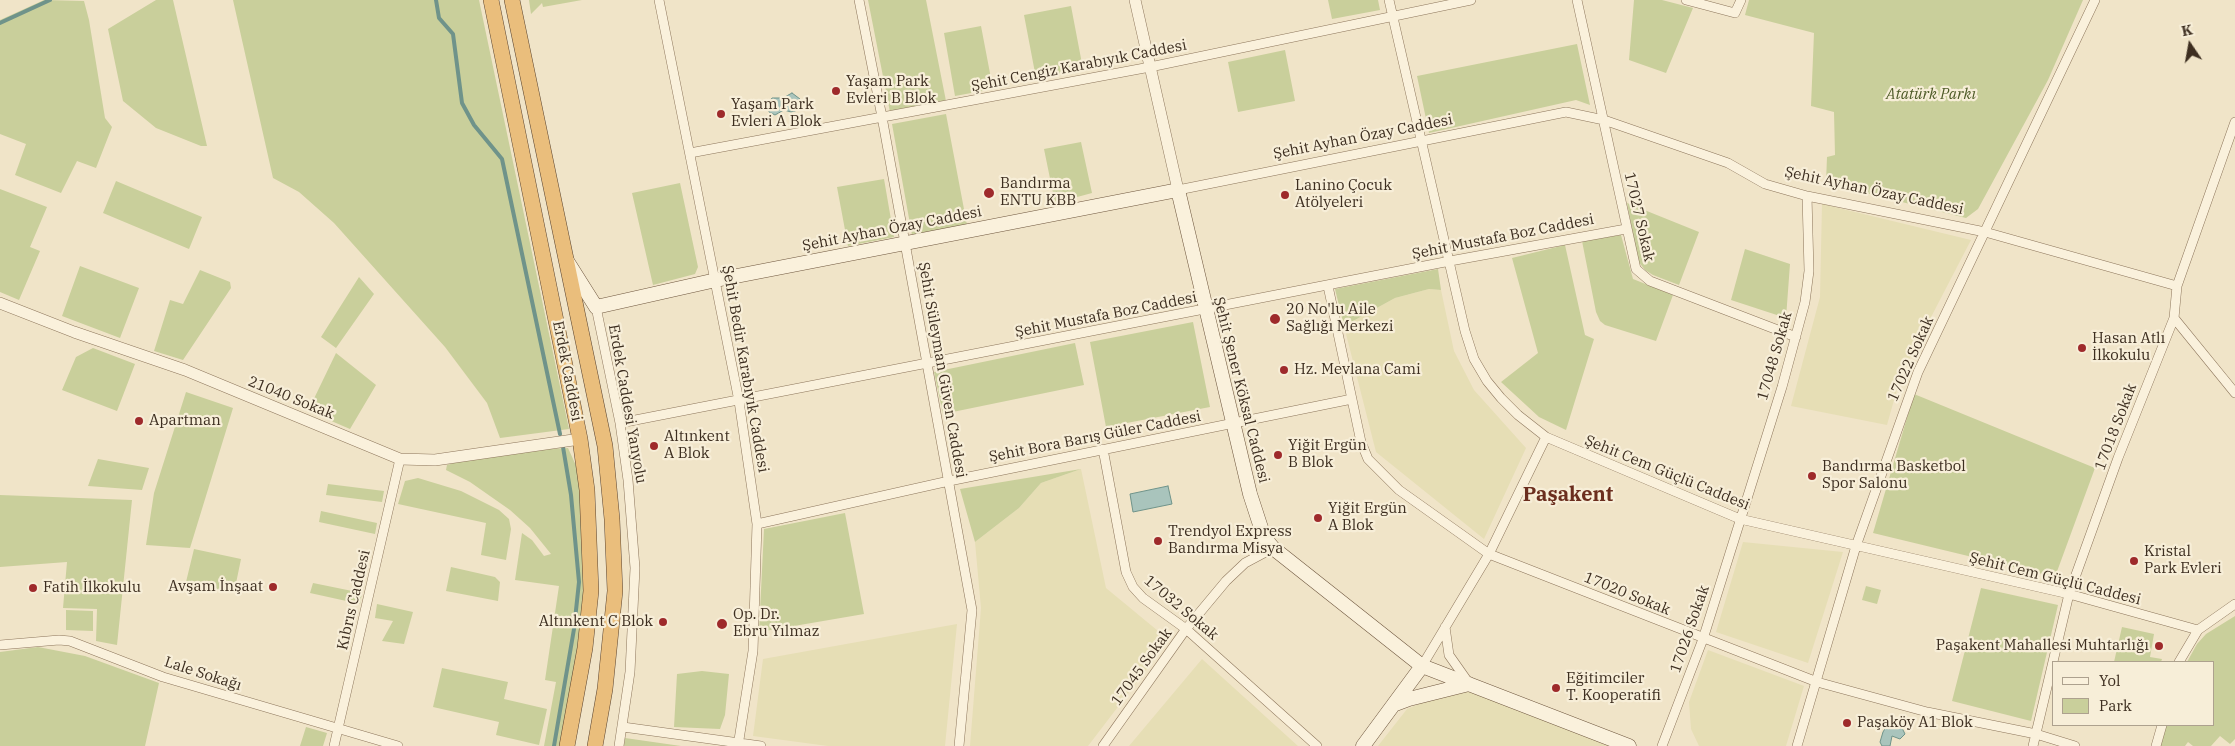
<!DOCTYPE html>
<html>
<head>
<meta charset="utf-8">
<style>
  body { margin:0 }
  #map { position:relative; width:2235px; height:746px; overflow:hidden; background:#f0e4c8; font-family:"IBM Plex Serif",serif }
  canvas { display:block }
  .legend { position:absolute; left:2052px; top:661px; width:162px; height:65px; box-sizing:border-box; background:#f7eed8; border:1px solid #ada18e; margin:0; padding:6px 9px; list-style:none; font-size:15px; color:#3d2e20 }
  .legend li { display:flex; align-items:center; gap:10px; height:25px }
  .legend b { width:25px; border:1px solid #ada18e }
  .north { position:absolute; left:2165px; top:20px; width:50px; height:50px; -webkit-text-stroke:4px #f7eed8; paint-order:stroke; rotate:348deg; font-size:14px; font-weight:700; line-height:20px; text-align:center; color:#3d2e20 }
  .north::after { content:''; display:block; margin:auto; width:18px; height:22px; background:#3d2e20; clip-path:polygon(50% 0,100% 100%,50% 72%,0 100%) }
</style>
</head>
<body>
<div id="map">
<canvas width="2235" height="746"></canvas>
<ul class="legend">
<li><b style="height:6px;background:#faf1dc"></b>Yol</li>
<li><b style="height:14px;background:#c9cf9b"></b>Park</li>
</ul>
<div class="north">K</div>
</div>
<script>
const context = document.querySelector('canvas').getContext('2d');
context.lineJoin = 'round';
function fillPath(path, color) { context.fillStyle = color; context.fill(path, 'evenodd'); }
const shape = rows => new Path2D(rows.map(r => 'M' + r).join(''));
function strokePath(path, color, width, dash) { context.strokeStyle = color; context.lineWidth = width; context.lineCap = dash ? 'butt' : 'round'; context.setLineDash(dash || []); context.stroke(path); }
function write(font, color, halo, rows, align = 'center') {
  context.font = font + ' "IBM Plex Serif",serif'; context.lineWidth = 4.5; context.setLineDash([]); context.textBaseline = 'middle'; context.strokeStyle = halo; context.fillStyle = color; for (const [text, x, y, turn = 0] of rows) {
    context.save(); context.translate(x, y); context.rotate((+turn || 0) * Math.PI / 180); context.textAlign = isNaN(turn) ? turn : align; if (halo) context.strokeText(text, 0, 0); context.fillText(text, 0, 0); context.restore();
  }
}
fillPath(shape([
  [1822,204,1971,240,1901,375,1887,425,1791,406,1820,297],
  [1429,289,1441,290,1454,351,1474,390,1526,448,1484,539,1376,452,1344,326,1395,298],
  [1081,469,1106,588,1169,640,1088,746,970,746,981,608,975,542,1019,508,1041,483],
  [1743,542,1843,552,1808,663,1716,632],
  [957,624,945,746,828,746,753,736,763,659],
  [1708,650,1804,686,1786,746,1699,746,1691,729,1689,702],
  [1202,659,1298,746,1129,746],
  [1465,689,1622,746,1378,746,1407,709,1441,695]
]), '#e6deb5');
fillPath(shape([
  [44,0,84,1,89,20,105,118,112,127,96,168,77,161,61,193,15,175,26,144,0,134,0,20],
  [156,0,173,0,207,146,201,146,156,128,123,101,108,29],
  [233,0,479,0,569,429,500,438,487,403,445,347,334,223,299,192,273,178],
  [529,0,582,0,543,7,542,3,531,14],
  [868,0,926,0,946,101,890,112],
  [1328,0,1378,0,1380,10,1332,19],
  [1634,0,1662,0,1693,8,1666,73,1629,60],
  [1749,0,2083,0,2048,80,1978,209,1966,218,1826,183,1827,157,1835,155,1834,112,1811,106,1814,33,1745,15],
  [1071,6,1083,69,1036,78,1024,15],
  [981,26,993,89,955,96,944,33],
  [1577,44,1590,105,1576,100,1429,133,1417,76],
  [1285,50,1295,101,1238,112,1228,62],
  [946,114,967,225,912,235,892,124],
  [1081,142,1092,193,1055,203,1044,149],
  [884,179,894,237,848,246,837,187],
  [116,181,202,217,189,249,103,213],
  [680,183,698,267,695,274,653,285,632,193],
  [0,189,47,207,30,247,40,251,19,300,0,292],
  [1627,203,1699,232,1679,285,1653,275,1645,270,1638,261],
  [1621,235,1633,279,1673,295,1656,341,1605,325,1600,321,1596,312,1582,241],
  [1565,245,1585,335,1594,339,1566,430,1539,417,1501,382,1538,353,1512,258],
  [1745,249,1790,264,1786,318,1731,300],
  [80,266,139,288,120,338,62,316],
  [1438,269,1441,290,1429,289,1395,298,1344,326,1335,289],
  [200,270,230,282,231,288,183,360,154,351,170,300,183,304],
  [359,277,374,294,336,348,321,337],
  [1193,322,1210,407,1106,427,1090,342],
  [1075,343,1084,385,943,414,934,372],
  [93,348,135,364,117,411,62,390,76,357],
  [336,353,376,385,350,429,308,411],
  [186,392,233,408,190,548,146,545,154,493],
  [1914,394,2095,468,2055,577,1873,533],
  [568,448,578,470,586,562,580,654,561,746,544,746,556,682,545,680,559,586,515,580,522,533,532,540,544,556,551,554,530,528,510,510,470,482,446,470,447,465,453,463,511,451],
  [98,459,149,468,142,490,88,486],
  [1081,469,1041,483,1019,508,975,542,960,489],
  [418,478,461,491,499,510,509,519,511,529,506,560,481,555,486,523,398,504,405,481],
  [328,484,384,491,382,502,326,495],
  [0,495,132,500,117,645,96,641,97,609,63,608,67,562,0,567],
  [321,511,377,523,375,534,319,522],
  [845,513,864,614,759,632,764,529],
  [194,549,241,559,234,593,186,582],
  [451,567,495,577,500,582,498,601,446,591],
  [313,583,362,593,360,604,310,593],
  [1866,586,1881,590,1877,604,1862,600],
  [1981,588,2058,605,2031,721,1952,701],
  [377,604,413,612,404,644,382,641,393,621,375,618],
  [66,610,93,611,93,631,66,630],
  [2235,616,2235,739,2230,744,2220,736,2211,746,2193,746,2188,742,2185,746,2160,746,2165,725,2214,725,2214,662,2187,662,2197,644,2206,634],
  [2122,627,2154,634,2150,657,2162,659,2161,662,2114,662],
  [38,647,85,656,159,683,145,746,0,746,0,652],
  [442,668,508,682,504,699,547,709,539,745,496,735,499,722,433,707],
  [702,671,729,674,725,715,720,729,674,727,677,674],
  [306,727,327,733,323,746,300,746],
  [625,738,681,746,624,746]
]), '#c9cf9b');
const water = shape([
  [792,93,800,99,801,106,798,110,791,112,784,110,775,115,769,112,768,104,772,98,783,98,792,93],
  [1168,486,1172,504,1133,512,1130,494,1168,486],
  [1892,726,1902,728,1905,734,1900,739,1892,736,1890,746,1882,746,1880,742,1883,732,1886,727,1892,726]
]);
fillPath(water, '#a9c4bc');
strokePath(water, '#6f938a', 1);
strokePath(shape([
  [436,0,439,18,453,34,462,103,474,125,502,159,560,434],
  [0,23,50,0],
  [554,746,574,629,579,582,571,495,563,447]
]), '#6f938a', 4);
const minor = shape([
  [659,0,739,401,757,524,753,651,738,746],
  [859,0,882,117,972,610,959,746],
  [1389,0,1465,331,1474,359,1487,381,1501,398,1518,415,1546,437,1740,519,2069,594,2198,630],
  [1577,0,1636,269,1650,281,1796,337],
  [1686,0,1735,13,1741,0],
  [690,153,1150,67,1471,0],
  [1178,190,1566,112,1604,120,1728,163,1765,184,1807,196,1985,232,2177,286],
  [1328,286,1361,442,1368,459,1399,490,1489,554,1817,682,1927,712,2036,734,2075,746],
  [596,307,620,423,628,480,635,568,630,672,619,746],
  [2174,318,2235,393],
  [620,423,1450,261,1626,229],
  [1103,449,1126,572,1133,587,1143,598,1186,629,1317,746],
  [757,524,949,481,1352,399],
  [1445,627,1449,655,1468,682],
  [0,645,59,640,70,641,163,677,398,746],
  [2179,662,2198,630,2235,604],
  [1422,666,1489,554,1546,437],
  [623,727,761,746],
  [334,746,400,459],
  [1103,746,1186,629,1226,581,1245,563,1273,548],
  [1662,746,1703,639,1782,387,1805,302,1809,271,1807,196],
  [1797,746,1856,546,1918,372,2095,0],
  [2033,746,2069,594,2118,458,2174,318,2177,286,2235,122],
  [2156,746,2162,725]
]);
const tertiary = shape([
  [1135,0,1178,190],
  [0,303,74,332,185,370,400,459,435,460,580,439]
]);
const secondary = shape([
  [567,261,596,307,716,280,1178,190,1250,494,1264,537,1273,548,1422,666,1629,746],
  [1393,705,1409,699,1469,684],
  [1363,746,1422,666]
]);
const trunk = shape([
  [491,0,580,439,587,490,591,591,585,648,567,746],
  [512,0,605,446,612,519,615,591,605,689,595,746]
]);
strokePath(minor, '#8d765c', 10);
strokePath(tertiary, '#8d765c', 12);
strokePath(secondary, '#6f573f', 15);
strokePath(trunk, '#5b4430', 16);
strokePath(minor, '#faf1dc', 9);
strokePath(tertiary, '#faf1dc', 11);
strokePath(secondary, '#faf1dc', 14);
strokePath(trunk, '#eabe7c', 15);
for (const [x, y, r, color] of [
  [836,91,5,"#9e2a2b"],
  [721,114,5,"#9e2a2b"],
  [989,193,6,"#9e2a2b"],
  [1285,195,5,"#9e2a2b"],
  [1275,319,6,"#9e2a2b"],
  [2082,348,5,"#9e2a2b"],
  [1284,370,5,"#9e2a2b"],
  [139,421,5,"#9e2a2b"],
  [654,446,5,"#9e2a2b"],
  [1278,455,5,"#9e2a2b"],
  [1812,476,5,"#9e2a2b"],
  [1318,518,5,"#9e2a2b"],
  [1158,541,5,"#9e2a2b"],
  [2134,561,5,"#9e2a2b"],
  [273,587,5,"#9e2a2b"],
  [33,588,5,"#9e2a2b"],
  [663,622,5,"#9e2a2b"],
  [722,624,6,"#9e2a2b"],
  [2159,646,5,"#9e2a2b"],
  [1556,688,5,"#9e2a2b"],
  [1847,723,5,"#9e2a2b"]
]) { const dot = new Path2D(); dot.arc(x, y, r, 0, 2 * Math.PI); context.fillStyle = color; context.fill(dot); strokePath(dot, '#f7eed8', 2); }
write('15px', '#3d2e20', '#f7eed8', [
  ["Şehit Cengiz Karabıyık Caddesi",1079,66,-11],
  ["Şehit Ayhan Özay Caddesi",1363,137,-11],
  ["Şehit Ayhan Özay Caddesi",1874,191,12],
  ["17027 Sokak",1639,217,77],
  ["Şehit Ayhan Özay Caddesi",892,229,-11],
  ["Şehit Mustafa Boz Caddesi",1503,237,-11],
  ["Şehit Mustafa Boz Caddesi",1106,315,-11],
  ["17048 Sokak",1775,356,-74],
  ["17022 Sokak",1911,359,-66],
  ["Şehit Bedir Karabıyık Caddesi",745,369,80],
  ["Şehit Süleyman Güven Caddesi",942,370,80],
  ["Erdek Caddesi",567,371,79],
  ["Şehit Şener Köksal Caddesi",1241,390,76],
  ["21040 Sokak",291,398,22],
  ["Erdek Caddesi Yanyolu",627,404,80],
  ["17018 Sokak",2116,427,-69],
  ["Şehit Bora Barış Güler Caddesi",1095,437,-11],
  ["Şehit Cem Güçlü Caddesi",1667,473,22],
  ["Şehit Cem Güçlü Caddesi",2055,579,14],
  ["17020 Sokak",1627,594,22],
  ["Kıbrıs Caddesi",354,600,-77],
  ["17032 Sokak",1181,608,40],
  ["17026 Sokak",1690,629,-71],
  ["17045 Sokak",1142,667,-54],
  ["Lale Sokağı",203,674,18]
]);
write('15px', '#3d2e20', '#f7eed8', [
  ["Yaşam Park",846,82],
  ["Evleri B Blok",846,99],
  ["Yaşam Park",731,105],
  ["Evleri A Blok",731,122],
  ["Bandırma",1000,184],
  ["ENTU KBB",1000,201],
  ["Lanino Çocuk",1295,186],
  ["Atölyeleri",1295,203],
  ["20 No'lu Aile",1286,310],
  ["Sağlığı Merkezi",1286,327],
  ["Hasan Atlı",2092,339],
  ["İlkokulu",2092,356],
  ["Hz. Mevlana Cami",1294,370],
  ["Apartman",149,421],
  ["Altınkent",664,437],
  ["A Blok",664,454],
  ["Yiğit Ergün",1288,446],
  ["B Blok",1288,463],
  ["Bandırma Basketbol",1822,467],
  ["Spor Salonu",1822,484],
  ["Yiğit Ergün",1328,509],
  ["A Blok",1328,526],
  ["Trendyol Express",1168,532],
  ["Bandırma Misya",1168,549],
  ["Kristal",2144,552],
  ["Park Evleri",2144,569],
  ["Avşam İnşaat",263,587,"right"],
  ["Fatih İlkokulu",43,588],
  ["Op. Dr.",733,615],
  ["Ebru Yılmaz",733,632],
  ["Altınkent C Blok",653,622,"right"],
  ["Paşakent Mahallesi Muhtarlığı",2149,646,"right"],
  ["Eğitimciler",1566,679],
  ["T. Kooperatifi",1566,696],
  ["Paşaköy A1 Blok",1857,723]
], 'left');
write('italic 15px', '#4d5a26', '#f7eed8', [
  ["Atatürk Parkı",1931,95]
]);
write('bold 20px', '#6b2e1e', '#f7eed8', [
  ["Paşakent",1568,495]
]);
</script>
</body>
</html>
